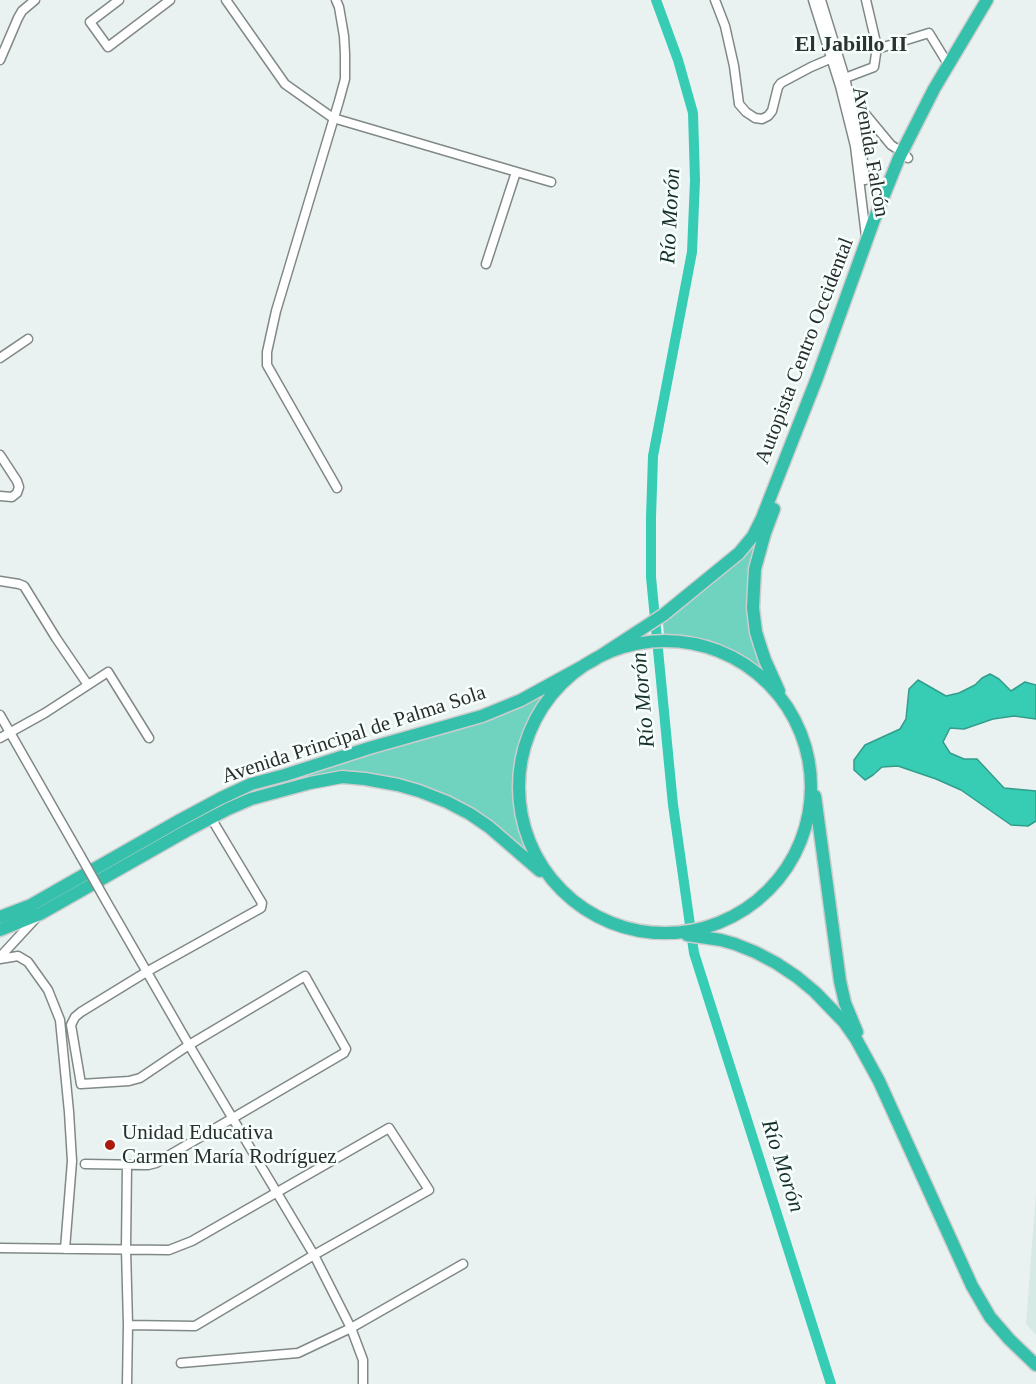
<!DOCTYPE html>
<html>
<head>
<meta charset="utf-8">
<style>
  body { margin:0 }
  canvas { display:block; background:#e9f2f0 }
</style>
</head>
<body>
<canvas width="1036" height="1384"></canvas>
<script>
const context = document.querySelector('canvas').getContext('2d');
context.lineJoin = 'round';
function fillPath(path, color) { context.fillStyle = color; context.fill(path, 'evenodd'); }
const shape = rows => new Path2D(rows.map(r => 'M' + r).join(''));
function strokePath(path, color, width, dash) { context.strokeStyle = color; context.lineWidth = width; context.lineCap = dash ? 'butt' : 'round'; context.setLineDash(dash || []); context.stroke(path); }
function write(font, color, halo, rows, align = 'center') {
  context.font = font + ' Georgia,serif'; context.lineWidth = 5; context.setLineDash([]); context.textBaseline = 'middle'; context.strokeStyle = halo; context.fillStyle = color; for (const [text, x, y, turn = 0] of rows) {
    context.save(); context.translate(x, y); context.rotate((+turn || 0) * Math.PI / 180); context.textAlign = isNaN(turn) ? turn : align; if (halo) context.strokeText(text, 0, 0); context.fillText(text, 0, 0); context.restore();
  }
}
fillPath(shape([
  [1036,1193,1036,1335,1026,1324]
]), '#d7e9e5');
fillPath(shape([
  [755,543,748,596,750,626,756,656,762,671,743,657,716,644,664,636,663,622,671,618,736,564],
  [546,692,525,727,516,751,512,777,514,800,520,831,532,855,529,856,496,825,470,807,447,797,356,773,248,795,246,793,340,762,475,724,513,710]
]), '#70d3c0');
const water = shape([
  [990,674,999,679,1011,691,1025,682,1036,685,1036,719,1014,716,993,719,964,729,950,728,943,742,950,753,964,759,977,759,1004,788,1036,791,1036,821,1028,826,1011,825,961,790,936,779,898,766,882,767,873,775,865,780,854,770,854,760,865,745,900,729,906,719,909,689,918,680,946,696,959,693,975,685,982,678,990,674]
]);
fillPath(water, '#37cdb5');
strokePath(water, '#339d8c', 1.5);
strokePath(shape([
  [656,0,678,60,693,113,695,180,692,252,653,456,651,517,651,577,673,805,694,953,831,1384]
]), '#37cdb5', 10);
const minor = shape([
  [119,0,90,22,108,47,170,0],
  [226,0,285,84,333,118,551,182],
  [336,0,339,7,344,36,345,54,345,79,339,101,276,311,267,352,267,365,337,488],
  [715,0,725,26,734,66,739,104,746,112,755,118,762,119,768,116,772,111,778,87,781,83,811,67,832,58],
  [813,0,840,86,855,146,866,236],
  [821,0,845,78,861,144,865,180],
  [877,49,929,33,948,64],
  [0,60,18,18,22,11,35,0],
  [845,78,874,67,877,47,866,0],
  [850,100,857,104,891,145,902,152,908,158],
  [486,264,516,172],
  [0,358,28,339],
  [0,455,17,481,19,487,17,493,12,497,0,496],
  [0,581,19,584,24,586,56,638,88,685],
  [0,715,80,855],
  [0,738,45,713,108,672,149,738],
  [106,901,189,1045,314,1255,351,1328,363,1360,363,1384],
  [0,957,36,918],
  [0,959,18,956,28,962,48,990,60,1020,69,1112,72,1161,65,1249],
  [85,1164,148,1165,156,1163,344,1053,346,1049,305,976,189,1045,140,1078,129,1081,81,1084,71,1025,75,1017,81,1012,148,971,261,908,262,903,211,818],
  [0,1248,169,1250,192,1241,389,1128,429,1190,314,1255,195,1326,128,1325],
  [181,1363,298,1353,351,1328,463,1264],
  [127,1384,128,1325,126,1249,127,1165]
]);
const highway = shape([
  [774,509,765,533,755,569,753,608,756,632,760,645,765,660,779,691],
  '519 787a146 146 0 1 1 292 0a146 146 0 1 1-292 0Z',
  [815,796,840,981,845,1003,857,1032],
  [0,917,31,905,180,820,221,798,251,784,285,775,369,748,482,716,521,700,594,660,663,615,739,553,753,536,762,518,817,378,874,220,899,158,934,89,987,0],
  [0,930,40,914,188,830,228,809,251,799,310,783,342,777,365,779,398,785,419,791,447,802,470,814,489,827,540,871],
  [687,935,721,940,735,944,755,952,776,963,797,977,815,992,844,1022,856,1039,879,1081,972,1286,990,1317,1009,1339,1036,1365]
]);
strokePath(minor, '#818987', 11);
strokePath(highway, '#cccdcd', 15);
strokePath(minor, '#fff', 8);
strokePath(highway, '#34c0aa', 12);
const minorBridge = shape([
  [80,855,106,901]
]);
strokePath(minorBridge, '#818987', 11, []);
strokePath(minorBridge, '#fff', 8);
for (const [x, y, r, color] of [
  [110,1145,6,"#ab1911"]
]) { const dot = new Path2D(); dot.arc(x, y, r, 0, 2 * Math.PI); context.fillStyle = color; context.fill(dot); strokePath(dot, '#f7fffd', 2); }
write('21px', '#2a2d2d', '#f7fffd', [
  ["Avenida Falcón",870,152,80],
  ["Autopista Centro Occidental",805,351,-69],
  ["Avenida Principal de Palma Sola",354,735,-18]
]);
write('21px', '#2a2d2d', '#f7fffd', [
  ["Unidad Educativa",122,1133],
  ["Carmen María Rodríguez",122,1157]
], 'left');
write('bold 22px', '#2b3230', '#f7fffd', [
  ["El Jabillo II",851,45]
]);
write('italic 22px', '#172f2a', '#f7fffd', [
  ["Río Morón",671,216,-87],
  ["Río Morón",644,700,-95],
  ["Río Morón",782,1166,72]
]);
</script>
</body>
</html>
